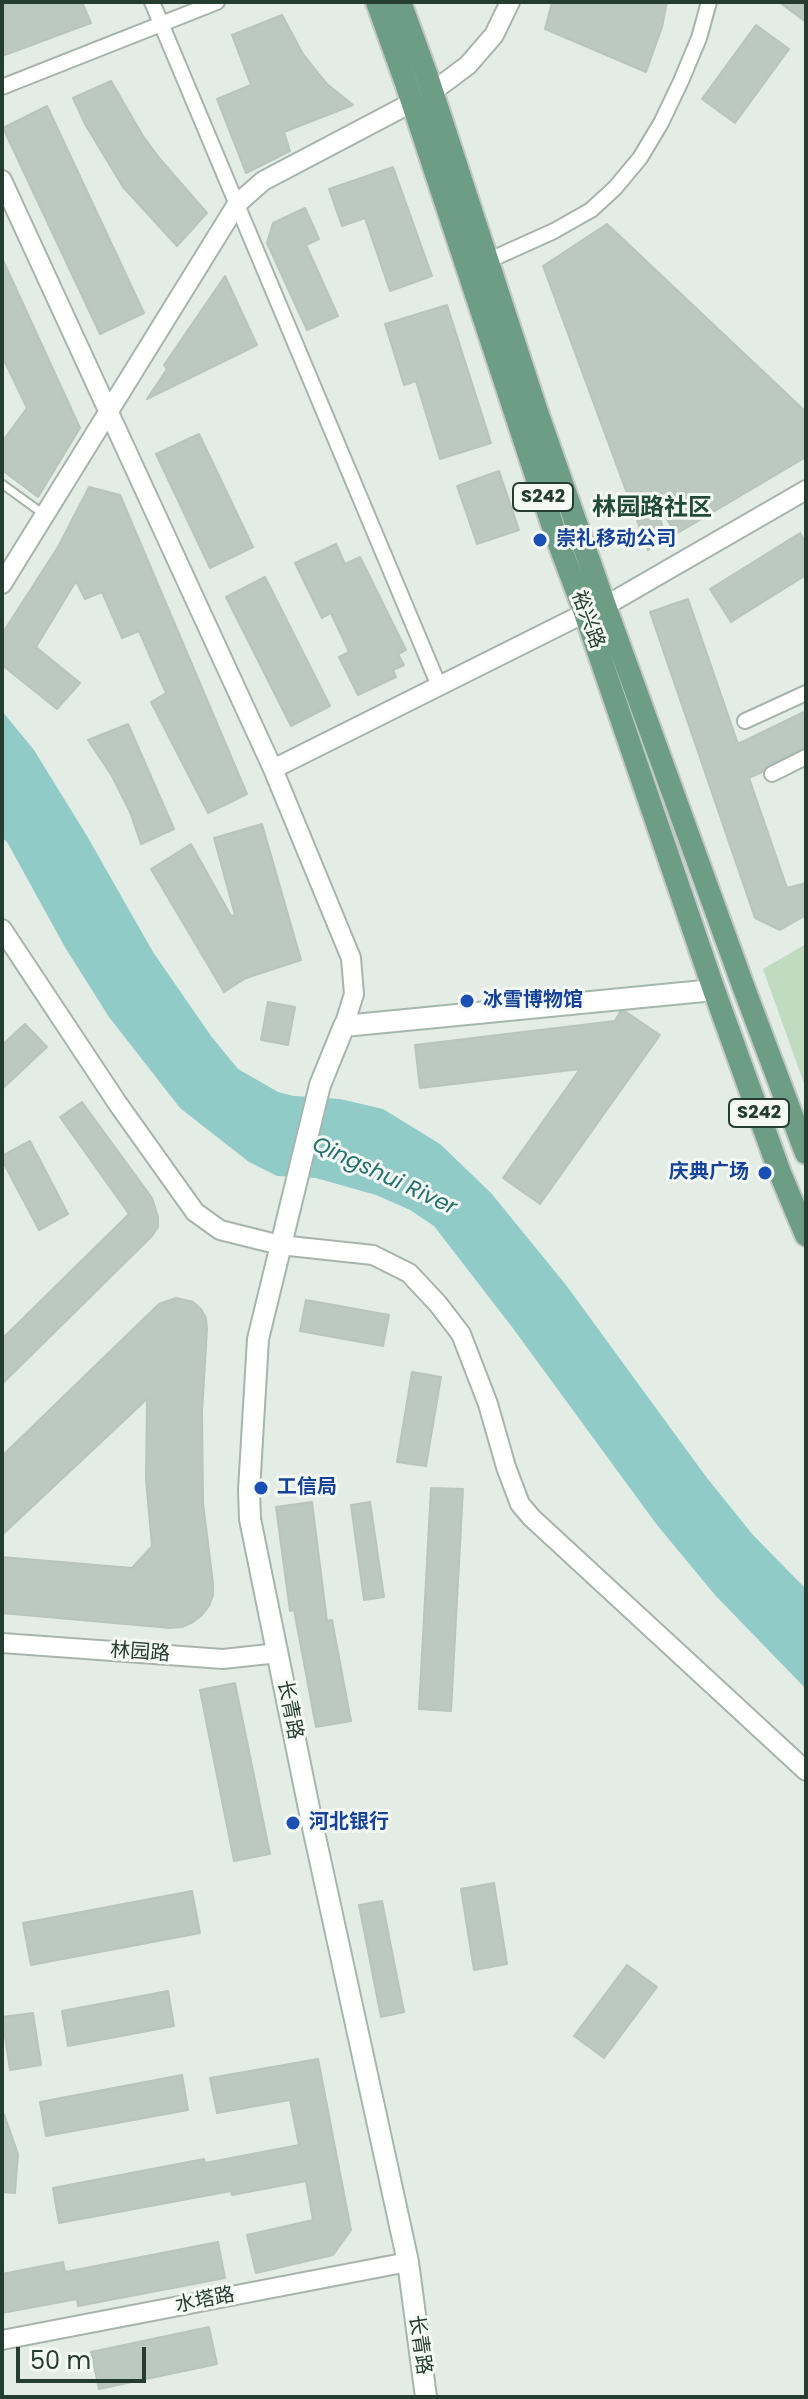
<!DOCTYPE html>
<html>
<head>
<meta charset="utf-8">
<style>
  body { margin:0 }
  #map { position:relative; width:808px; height:2399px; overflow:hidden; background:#e4ece6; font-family:Poppins,sans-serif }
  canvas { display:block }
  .frame { position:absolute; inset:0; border:4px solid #253c30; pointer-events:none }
  .scale { position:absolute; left:16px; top:2347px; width:130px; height:36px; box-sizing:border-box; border:4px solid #253c30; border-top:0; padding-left:10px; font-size:24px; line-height:28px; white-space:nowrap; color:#253c30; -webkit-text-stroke:6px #f4f9f5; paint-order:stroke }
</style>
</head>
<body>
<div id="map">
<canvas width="808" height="2399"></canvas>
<div class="frame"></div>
<div class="scale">50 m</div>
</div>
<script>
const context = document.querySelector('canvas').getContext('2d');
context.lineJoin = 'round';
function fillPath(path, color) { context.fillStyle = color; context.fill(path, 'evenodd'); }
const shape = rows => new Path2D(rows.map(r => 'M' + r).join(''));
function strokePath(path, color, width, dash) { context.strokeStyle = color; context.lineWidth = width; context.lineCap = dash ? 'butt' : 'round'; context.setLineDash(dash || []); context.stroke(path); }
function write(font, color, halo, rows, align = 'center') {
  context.font = font + ' Poppins,"Noto Sans SC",sans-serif'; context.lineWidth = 6; context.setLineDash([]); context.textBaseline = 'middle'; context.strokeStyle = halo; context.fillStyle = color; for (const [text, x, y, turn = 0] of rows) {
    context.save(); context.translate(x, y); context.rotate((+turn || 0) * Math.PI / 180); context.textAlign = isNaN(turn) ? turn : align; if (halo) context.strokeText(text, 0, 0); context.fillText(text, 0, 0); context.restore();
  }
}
fillPath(shape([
  [806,944,806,1089,763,969]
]), '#bfdbc0');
fillPath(shape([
  [2,711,34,750,87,836,153,952,211,1036,238,1069,278,1092,294,1096,340,1099,383,1109,440,1144,491,1193,566,1285,707,1478,753,1535,806,1589,806,1689,715,1595,657,1525,512,1327,434,1226,410,1210,376,1195,316,1178,277,1176,249,1162,180,1108,109,1017,66,949,7,842,2,838]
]), '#91cbc7');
const building = shape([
  [2,2,82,2,91,23,2,56,2,2],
  [552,2,667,2,662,27,646,72,545,29,552,2],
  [779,2,806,2,806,22,779,2],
  [282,15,303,54,327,84,353,105,284,132,290,151,246,173,217,99,251,85,232,35,282,15],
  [756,25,789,49,735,123,702,99,756,25],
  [111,81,143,136,160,159,207,213,177,246,123,187,85,124,73,98,111,81],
  [47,106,144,313,100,334,3,128,47,106],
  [393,167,432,276,390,291,365,218,342,226,329,189,393,167],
  [305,208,319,239,306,245,338,316,307,330,267,243,273,223,305,208],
  [607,224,806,412,806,457,676,534,665,516,660,519,667,539,648,550,543,266,607,224],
  [2,258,80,428,38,497,2,470,2,442,27,408,2,356,2,258],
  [225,276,257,345,147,399,167,369,164,365,225,276],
  [447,305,491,443,440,459,416,381,404,385,385,324,447,305],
  [199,434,253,547,210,568,156,454,199,434],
  [499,471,519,530,477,544,457,486,499,471],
  [89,487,120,495,247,794,208,813,151,702,166,693,139,631,122,638,102,592,85,599,76,581,36,647,80,683,57,709,2,665,2,634,58,547,89,487],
  [800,533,806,543,806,575,731,622,710,589,800,533],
  [336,544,345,564,360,557,406,650,398,654,404,665,393,670,396,677,358,695,339,657,349,652,331,613,322,618,295,563,336,544],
  [265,577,330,706,291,726,226,597,265,577],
  [688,599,738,744,806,711,806,747,768,765,762,772,749,778,787,888,806,883,806,915,780,930,755,918,650,612,688,599],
  [128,724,174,829,141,844,130,812,112,776,88,740,128,724],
  [262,824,301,960,246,978,224,992,151,869,191,844,231,916,235,915,214,838,262,824],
  [268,1002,295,1007,288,1045,261,1040,268,1002],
  [620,1012,626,1012,660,1035,540,1204,503,1178,580,1069,420,1088,415,1045,615,1021,620,1012],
  [25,1024,47,1047,2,1089,2,1045,25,1024],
  [82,1102,152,1198,158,1217,158,1227,152,1236,2,1384,2,1339,129,1214,60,1117,82,1102],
  [30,1141,68,1214,39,1230,2,1160,2,1156,30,1141],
  [176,1298,193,1302,201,1309,206,1318,207,1329,202,1412,203,1503,213,1583,213,1595,209,1606,202,1615,193,1622,182,1627,170,1628,2,1613,2,1557,132,1568,152,1546,146,1480,147,1399,2,1535,2,1456,159,1304,176,1298],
  [306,1300,389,1315,383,1346,300,1331,306,1300],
  [412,1372,441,1377,426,1466,397,1462,412,1372],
  [431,1488,463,1489,451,1711,419,1709,431,1488],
  [312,1502,327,1621,332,1620,351,1721,316,1727,294,1610,290,1611,276,1507,312,1502],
  [370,1502,384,1597,364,1600,351,1505,370,1502],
  [235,1683,270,1854,234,1861,200,1690,235,1683],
  [494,1883,507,1964,474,1970,461,1889,494,1883],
  [192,1891,200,1933,31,1965,23,1923,192,1891],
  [382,1901,404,2012,381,2017,359,1905,382,1901],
  [627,1965,657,1987,604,2058,574,2036,627,1965],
  [168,1991,174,2026,68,2046,62,2011,168,1991],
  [33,2013,41,2065,10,2070,2,2017,33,2013],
  [318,2059,351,2230,333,2255,256,2273,247,2235,313,2220,306,2181,232,2195,231,2191,59,2223,53,2188,204,2159,205,2163,299,2145,290,2100,217,2113,210,2078,318,2059],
  [182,2075,188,2110,46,2136,40,2102,182,2075],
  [4,2114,18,2154,15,2193,2,2192,2,2115,4,2114],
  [218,2242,225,2278,78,2306,77,2299,2,2313,2,2274,63,2262,65,2272,218,2242],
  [209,2327,217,2364,99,2389,91,2352,209,2327]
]);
fillPath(building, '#bcc9c2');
strokePath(building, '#b7c5bc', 2);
const service = shape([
  [2,484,42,513]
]);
const minor = shape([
  [152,2,439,686],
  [2,87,217,2],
  [483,263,554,231,591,210,615,188,640,158,661,123,681,81,699,38,709,2],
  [745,721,806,693],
  [772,774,806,757]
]);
const tertiary = shape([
  [2,180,273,769,351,958,354,994,344,1026],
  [2,584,237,204,263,181,432,92,468,65,494,35,510,2],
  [273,769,585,613,605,606,806,490],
  [2,929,118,1104,195,1212,220,1230,280,1245,373,1255,409,1273,438,1304,461,1334,488,1404,506,1467,520,1504,532,1518,806,1771],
  [2,1643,223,1659,278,1653],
  [2,2340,408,2262]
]);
const secondary = shape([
  [426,2397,408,2262,312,1823,250,1519,249,1490,258,1339,320,1085,344,1026,714,990]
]);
const primary = shape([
  [377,2,406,83,555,533,585,613,714,990,780,1173,806,1235],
  [400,2,427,76,537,412,605,606,745,991,806,1153]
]);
strokePath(service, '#a7b4ac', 11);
strokePath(minor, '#a7b4ac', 18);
strokePath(tertiary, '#a7b4ac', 22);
strokePath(secondary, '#a3b7ac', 24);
strokePath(primary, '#c2c8c5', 26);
strokePath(service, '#fff', 7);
strokePath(minor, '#fff', 14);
strokePath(tertiary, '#fff', 18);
strokePath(secondary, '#fff', 20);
strokePath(primary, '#6d9d85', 22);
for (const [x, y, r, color] of [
  [540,540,8,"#1a4fb4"],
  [467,1001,8,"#1a4fb4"],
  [765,1173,8,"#1a4fb4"],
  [261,1488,8,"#1a4fb4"],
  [293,1823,8,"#1a4fb4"]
]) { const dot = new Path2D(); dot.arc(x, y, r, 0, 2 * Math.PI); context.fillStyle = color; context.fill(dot); strokePath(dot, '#f4f9f5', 3); }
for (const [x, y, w] of [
  [543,497,60],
  [759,1113,60]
]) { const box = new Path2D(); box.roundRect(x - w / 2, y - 14, w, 28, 6); context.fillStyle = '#f4f9f5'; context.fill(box); strokePath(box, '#253c30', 2); }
write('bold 18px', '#253c30', null, [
  ["S242",543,497],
  ["S242",759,1113]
]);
write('bold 20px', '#164399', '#f4f9f5', [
  ["崇礼移动公司",556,540],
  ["冰雪博物馆",483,1001],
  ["庆典广场",749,1173,"right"],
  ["工信局",277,1488],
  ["河北银行",309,1823]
], 'left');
write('20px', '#253c30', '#f4f9f5', [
  ["裕兴路",587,620,70],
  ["林园路",140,1653,4],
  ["长青路",289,1710,79],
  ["水塔路",205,2301,-11],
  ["长青路",419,2345,82]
]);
write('italic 22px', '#25726d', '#f4f9f5', [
  ["Qingshui River",384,1177,25]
]);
write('bold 24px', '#234c38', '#f4f9f5', [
  ["林园路社区",652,509]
]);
</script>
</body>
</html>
